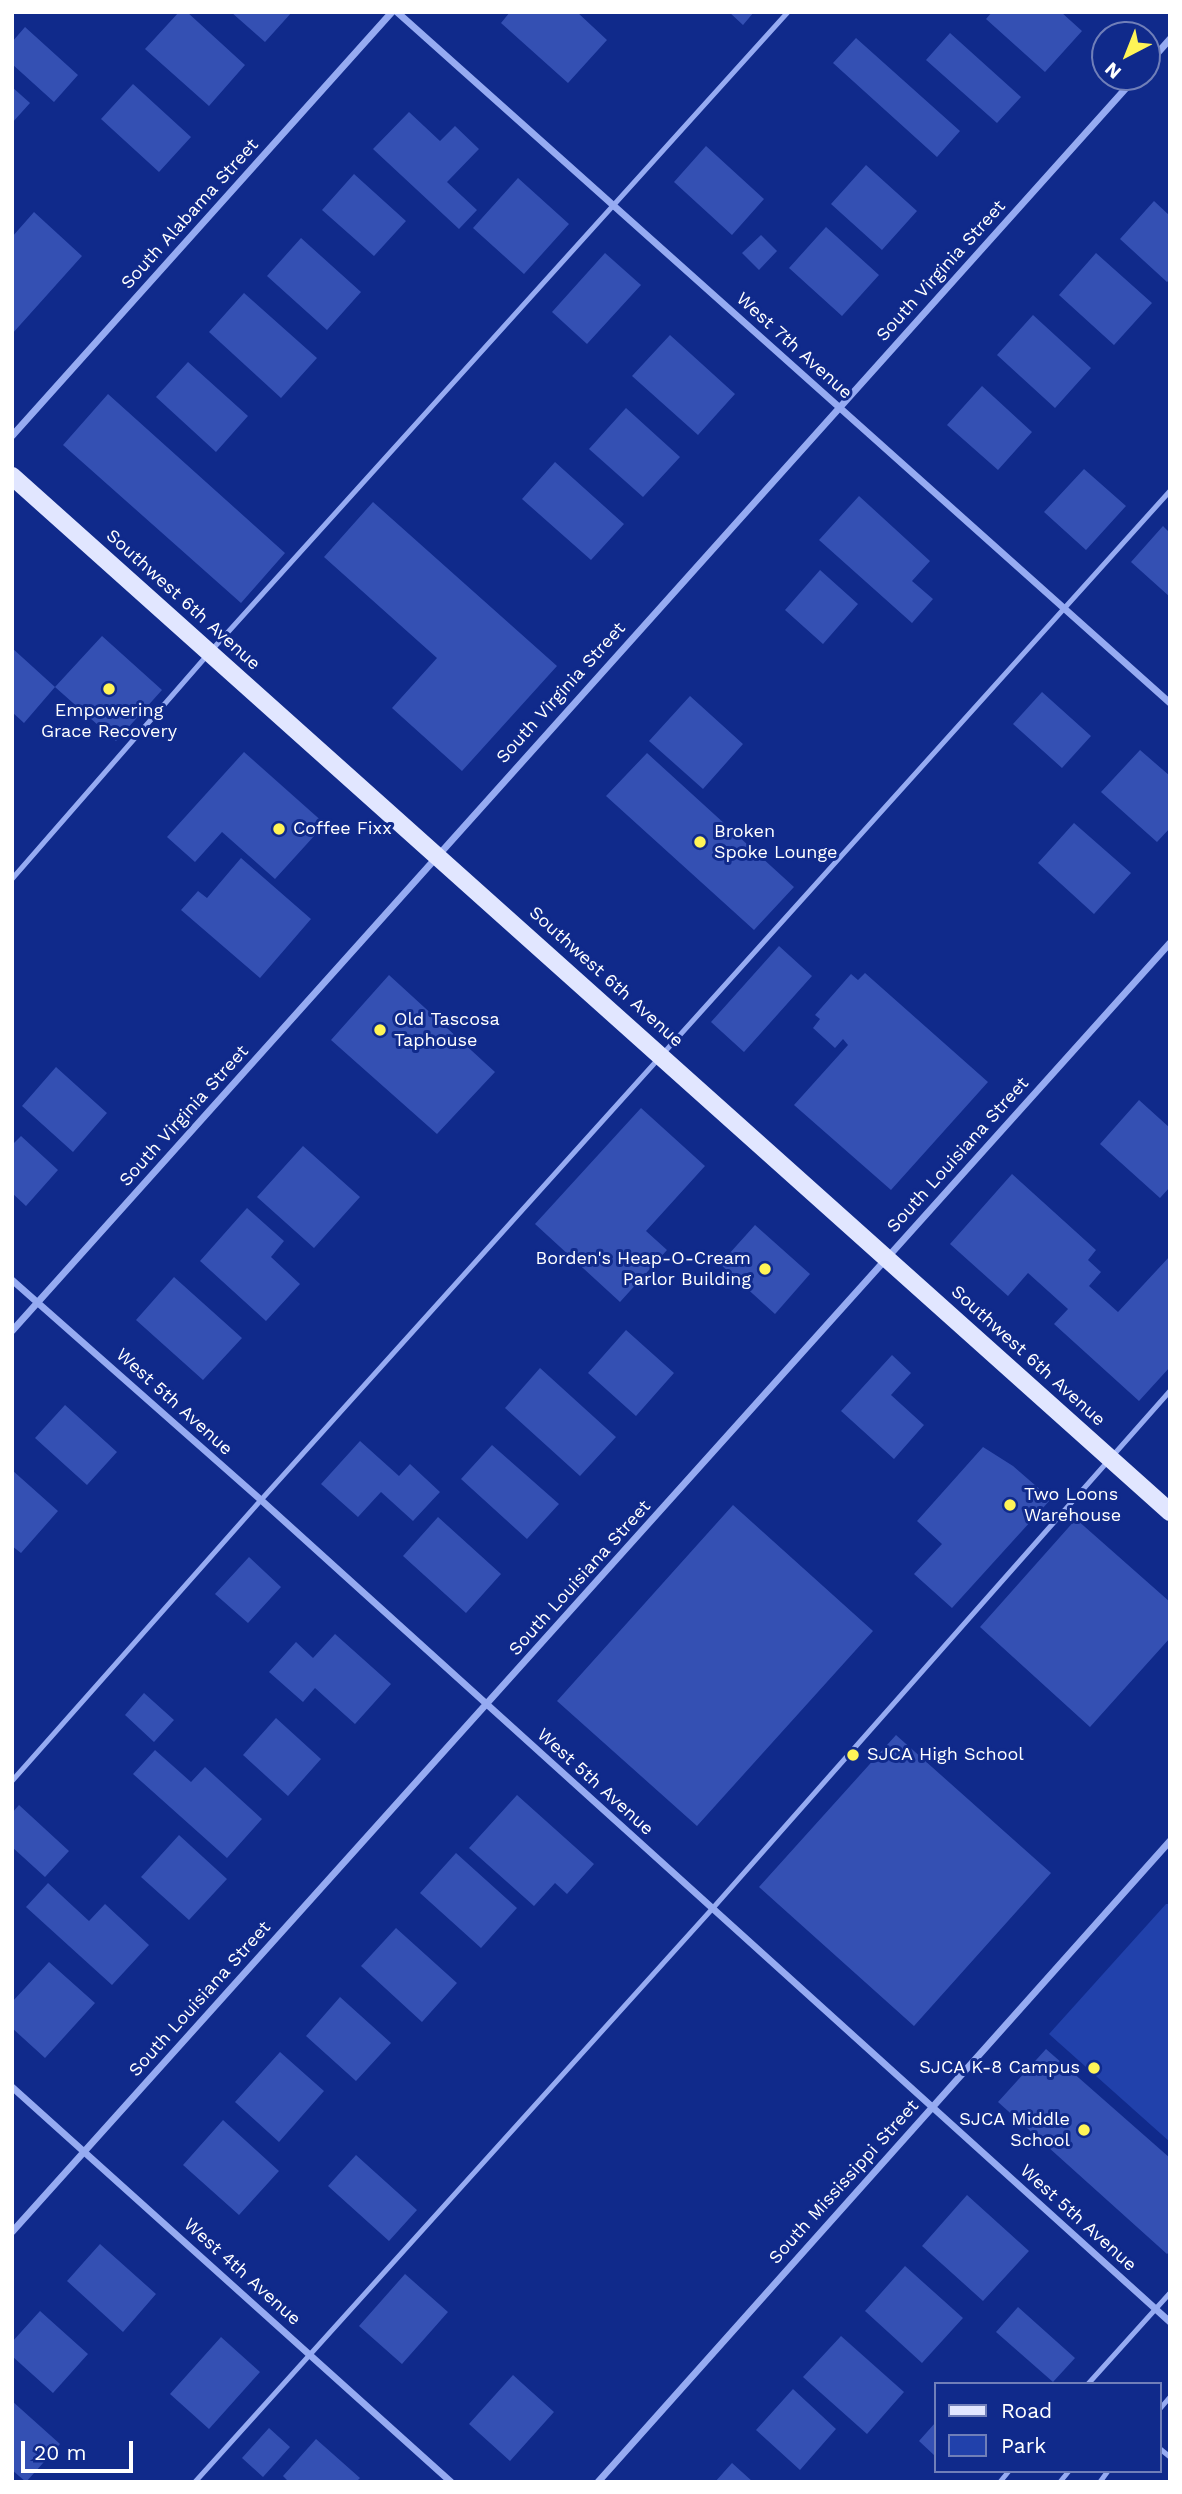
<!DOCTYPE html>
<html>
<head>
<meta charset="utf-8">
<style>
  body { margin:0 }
  #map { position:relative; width:1182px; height:2494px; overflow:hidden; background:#102a8b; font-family:"Work Sans",sans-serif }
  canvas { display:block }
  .frame { position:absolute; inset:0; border:14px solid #fff; pointer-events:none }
  .legend { position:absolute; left:934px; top:2382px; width:228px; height:91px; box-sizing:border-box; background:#102a8b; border:2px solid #707fb9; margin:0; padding:9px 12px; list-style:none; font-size:21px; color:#fff }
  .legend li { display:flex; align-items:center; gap:14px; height:35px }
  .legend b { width:35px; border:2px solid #707fb9 }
  .north { position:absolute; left:1091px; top:21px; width:70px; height:70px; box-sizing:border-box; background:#102a8b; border:2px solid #707fb9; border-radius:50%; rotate:222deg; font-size:19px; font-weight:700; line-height:28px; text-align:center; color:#fff }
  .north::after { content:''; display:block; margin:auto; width:24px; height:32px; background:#fff457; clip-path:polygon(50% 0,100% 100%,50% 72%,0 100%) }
  .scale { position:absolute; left:21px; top:2441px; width:112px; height:32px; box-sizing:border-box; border:4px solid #fff; border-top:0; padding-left:9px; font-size:21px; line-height:24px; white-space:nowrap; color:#fff; -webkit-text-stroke:5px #102a8b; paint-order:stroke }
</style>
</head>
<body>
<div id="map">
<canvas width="1182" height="2494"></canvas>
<div class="frame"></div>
<ul class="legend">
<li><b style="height:9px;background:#e1e6ff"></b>Road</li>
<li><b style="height:19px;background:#2141ab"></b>Park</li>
</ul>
<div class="north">N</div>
<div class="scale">20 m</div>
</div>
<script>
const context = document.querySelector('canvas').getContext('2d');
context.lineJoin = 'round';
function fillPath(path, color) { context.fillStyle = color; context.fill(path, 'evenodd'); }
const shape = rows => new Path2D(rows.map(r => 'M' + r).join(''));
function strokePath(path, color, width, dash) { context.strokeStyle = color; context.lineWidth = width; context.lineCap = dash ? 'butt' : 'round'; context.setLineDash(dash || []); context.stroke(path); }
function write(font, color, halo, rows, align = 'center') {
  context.font = font + ' "Work Sans",sans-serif'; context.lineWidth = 6; context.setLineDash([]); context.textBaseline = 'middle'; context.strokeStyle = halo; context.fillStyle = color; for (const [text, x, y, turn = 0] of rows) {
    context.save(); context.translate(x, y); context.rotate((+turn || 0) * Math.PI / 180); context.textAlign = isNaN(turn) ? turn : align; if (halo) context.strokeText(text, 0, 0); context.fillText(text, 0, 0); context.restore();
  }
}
fillPath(shape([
  [1166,1904,1170,1904,1170,2142,1049,2034]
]), '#2141ab');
fillPath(shape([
  [179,12,187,12,245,65,209,106,145,49],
  [231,12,292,12,265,42],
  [510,12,577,12,607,40,568,83,501,23],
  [729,12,754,12,743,25],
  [992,12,1061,12,1082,31,1045,72,986,19],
  [25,27,78,75,54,102,12,64,12,42],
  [950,33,1021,97,997,123,926,60],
  [856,38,960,131,937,157,833,63],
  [133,84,191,137,159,172,101,119],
  [12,87,30,103,12,123],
  [409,112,440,141,455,126,479,149,447,182,477,210,459,229,373,149],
  [706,146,764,199,732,235,674,182],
  [866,165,917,211,882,250,831,204],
  [354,174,406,221,374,256,322,210],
  [518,178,569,224,524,274,473,228],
  [1154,201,1170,216,1170,279,1167,282,1120,239],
  [34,212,82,256,12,334,12,237],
  [826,227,879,275,842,316,789,268],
  [761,235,777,251,759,270,742,253],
  [301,238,361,292,327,330,267,276],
  [605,253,641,285,587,344,552,312],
  [1096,253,1152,303,1114,345,1059,295],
  [244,293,317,358,281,398,209,332],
  [1033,315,1091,368,1055,408,997,355],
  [670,335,735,394,698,435,632,376],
  [188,362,248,416,216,452,156,397],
  [982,386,1032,432,998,470,947,425],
  [108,394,285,553,241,603,63,445],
  [626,408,680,457,643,497,589,449],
  [555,462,624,524,591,560,522,499],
  [1084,469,1126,506,1086,550,1044,512],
  [859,496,930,561,912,581,933,599,912,623,819,540],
  [373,502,557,666,462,771,392,708,437,658,324,557],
  [1163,526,1170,533,1170,597,1131,562],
  [820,570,858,604,823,644,785,610],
  [102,636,162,690,116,741,55,687],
  [12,648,55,687,24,723,12,712],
  [1042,692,1091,736,1062,768,1013,724],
  [690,696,743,744,703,789,649,741],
  [1140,750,1170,776,1170,828,1157,842,1101,792],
  [244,752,325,824,275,879,222,832,195,862,167,837],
  [647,753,794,887,754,930,606,796],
  [1074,823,1131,873,1094,914,1038,863],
  [241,858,311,919,260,978,181,910,198,891,207,898],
  [779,946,812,976,744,1052,711,1022],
  [865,973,988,1082,891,1190,794,1105,848,1045,843,1039,835,1048,813,1028,820,1019,815,1015,851,974,858,980],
  [389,975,495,1072,437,1134,331,1040],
  [56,1067,107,1113,73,1152,22,1106],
  [1139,1100,1170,1128,1170,1187,1160,1198,1100,1144],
  [641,1108,705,1166,646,1231,667,1250,620,1302,535,1224],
  [21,1136,58,1170,26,1206,12,1193,12,1145],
  [303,1146,360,1197,314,1248,257,1197],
  [1012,1174,1096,1250,1088,1260,1101,1272,1089,1286,1118,1312,1170,1256,1170,1367,1139,1401,1054,1324,1068,1309,1028,1273,1008,1296,950,1244],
  [247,1208,284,1241,271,1257,300,1284,266,1321,200,1261],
  [755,1225,810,1274,775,1314,720,1264],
  [174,1277,242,1338,203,1380,136,1320],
  [626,1330,674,1373,636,1416,588,1373],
  [892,1355,911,1373,891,1395,924,1425,894,1459,841,1411],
  [540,1368,616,1437,580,1476,505,1408],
  [65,1405,117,1452,87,1485,35,1438],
  [360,1441,399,1476,410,1464,440,1492,413,1521,381,1492,358,1517,321,1484],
  [492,1445,559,1504,527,1539,461,1479],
  [983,1447,1013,1466,1051,1499,952,1608,914,1574,942,1544,917,1521],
  [12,1470,58,1511,21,1553,12,1546],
  [733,1505,873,1631,697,1826,557,1701],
  [438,1517,501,1574,466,1613,403,1556],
  [1076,1519,1170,1602,1170,1638,1090,1727,980,1627],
  [249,1557,281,1587,248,1623,215,1594],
  [335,1634,391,1684,355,1724,315,1688,303,1702,269,1672,296,1642,313,1658],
  [144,1693,174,1720,154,1742,125,1715],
  [276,1718,321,1759,288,1796,243,1755],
  [896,1735,1051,1873,914,2026,759,1887],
  [155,1750,191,1782,205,1767,262,1819,227,1858,133,1774],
  [517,1795,594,1864,567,1894,555,1883,534,1906,469,1848],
  [19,1805,69,1851,45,1877,12,1847,12,1813],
  [179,1835,227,1879,189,1920,141,1877],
  [456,1853,517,1908,481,1948,420,1893],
  [48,1883,89,1921,105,1904,149,1945,112,1985,26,1907],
  [396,1928,457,1983,422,2022,361,1966],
  [49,1962,95,2003,45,2058,12,2028,12,2002],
  [340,1997,391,2043,356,2081,306,2036],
  [1046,2049,1170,2158,1170,2251,1167,2254,998,2102],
  [280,2052,324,2091,279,2142,235,2102],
  [223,2120,279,2171,239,2215,183,2165],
  [356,2155,417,2210,389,2241,328,2186],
  [967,2195,1029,2251,983,2301,922,2246],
  [100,2244,156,2294,123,2332,67,2281],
  [905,2266,963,2318,922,2363,865,2311],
  [405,2274,448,2312,402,2364,359,2326],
  [1018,2307,1075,2358,1053,2382,996,2332],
  [40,2311,88,2354,53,2393,12,2356,12,2342],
  [841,2336,904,2392,867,2434,803,2377],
  [221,2337,260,2372,209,2429,170,2394],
  [513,2375,554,2412,510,2461,469,2424],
  [793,2389,836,2429,800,2470,756,2430],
  [12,2401,60,2444,26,2482,12,2470],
  [935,2423,935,2456,919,2441],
  [269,2428,290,2447,263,2477,242,2458],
  [316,2439,360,2478,356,2482,289,2482,283,2476],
  [732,2463,753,2482,715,2482]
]), '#3450b3');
strokePath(shape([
  [12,879,210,652,788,12],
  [12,1781,261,1500,1170,491],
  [1088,2384,1170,2293],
  [1159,2410,1170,2397],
  [1159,2448,1170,2457],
  [195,2482,713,1908,1170,1391],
  [1000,2482,1009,2471],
  [1060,2482,1069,2471],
  [1100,2482,1108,2471]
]), '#96abf2', 5);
strokePath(shape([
  [397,12,1170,703],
  [1147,65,1170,39],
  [12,436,392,12],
  [12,1280,261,1500,1170,2322],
  [12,1331,1136,77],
  [12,2087,451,2482],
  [12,2232,1170,943],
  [598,2482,1170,1841]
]), '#96abf2', 7);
strokePath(shape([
  [12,476,1170,1512]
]), '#e1e6ff', 18);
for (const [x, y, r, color] of [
  [109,689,7,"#fff457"],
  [279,829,7,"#fff457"],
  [700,842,7,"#fff457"],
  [380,1030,7,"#fff457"],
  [765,1269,7,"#fff457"],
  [1010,1505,7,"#fff457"],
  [853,1755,7,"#fff457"],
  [1094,2068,7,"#fff457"],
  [1084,2130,7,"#fff457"]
]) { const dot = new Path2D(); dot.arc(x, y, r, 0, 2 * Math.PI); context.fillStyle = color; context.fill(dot); strokePath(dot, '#102a8b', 2.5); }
write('18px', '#fff', '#102a8b', [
  ["South Alabama Street",190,214,-48],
  ["South Virginia Street",941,271,-48],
  ["West 7th Avenue",794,346,42],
  ["Southwest 6th Avenue",183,600,42],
  ["South Virginia Street",561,693,-48],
  ["Southwest 6th Avenue",606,977,42],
  ["South Virginia Street",184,1116,-48],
  ["South Louisiana Street",958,1155,-48],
  ["Southwest 6th Avenue",1028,1356,42],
  ["West 5th Avenue",174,1402,42],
  ["South Louisiana Street",580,1578,-48],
  ["West 5th Avenue",595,1782,42],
  ["South Louisiana Street",200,1999,-48],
  ["South Mississippi Street",844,2182,-48],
  ["West 5th Avenue",1078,2218,42],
  ["West 4th Avenue",242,2272,42]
]);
write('18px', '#fff', '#102a8b', [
  ["Empowering",109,711,"center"],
  ["Grace Recovery",109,732,"center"],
  ["Coffee Fixx",293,829],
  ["Broken",714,832],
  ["Spoke Lounge",714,853],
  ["Old Tascosa",394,1020],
  ["Taphouse",394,1041],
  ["Borden's Heap-O-Cream",751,1259,"right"],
  ["Parlor Building",751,1280,"right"],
  ["Two Loons",1024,1495],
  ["Warehouse",1024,1516],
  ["SJCA High School",867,1755],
  ["SJCA K-8 Campus",1080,2068,"right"],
  ["SJCA Middle",1070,2120,"right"],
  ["School",1070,2141,"right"]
], 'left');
</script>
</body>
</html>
